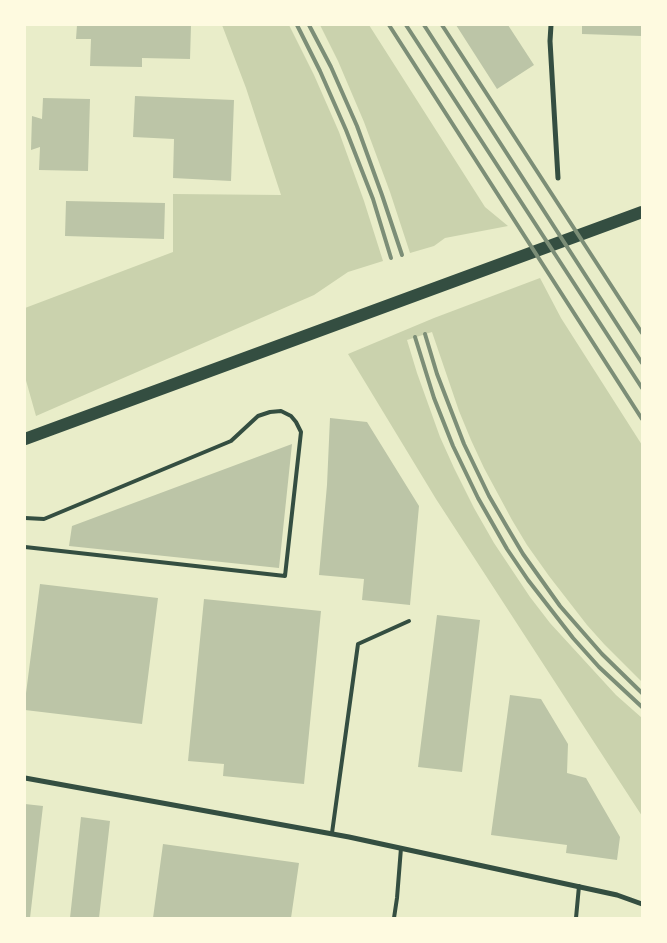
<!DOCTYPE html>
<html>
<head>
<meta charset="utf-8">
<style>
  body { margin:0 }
  #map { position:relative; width:667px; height:943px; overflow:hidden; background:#e9edc9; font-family:Spectral,serif }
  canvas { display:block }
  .frame { position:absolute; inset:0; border:26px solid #fefae0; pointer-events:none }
</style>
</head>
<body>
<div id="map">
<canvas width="667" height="943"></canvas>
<div class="frame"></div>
</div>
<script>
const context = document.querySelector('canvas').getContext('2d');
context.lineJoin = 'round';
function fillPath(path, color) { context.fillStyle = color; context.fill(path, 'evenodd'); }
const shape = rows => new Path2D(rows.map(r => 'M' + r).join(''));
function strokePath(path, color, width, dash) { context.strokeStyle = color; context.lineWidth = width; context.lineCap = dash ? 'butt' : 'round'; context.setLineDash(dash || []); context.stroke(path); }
fillPath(shape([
  [222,25,289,25,314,75,339,132,364,201,383,261,348,272,314,295,36,416,25,377,25,308,173,252,173,194,281,195,246,88],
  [320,25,369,25,485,207,508,226,445,238,434,246,410,253,390,192,364,122,338,61],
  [540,278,561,318,642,445,642,682,604,644,587,625,549,576,527,545,512,520,484,468,471,440,459,411,432,332,407,340,417,373,440,437,454,468,474,508,494,543,530,597,550,623,616,695,642,718,642,816,436,499,348,354,434,318]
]), '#cad2ad');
fillPath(shape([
  [77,25,191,25,190,59,142,58,142,67,90,66,91,39,76,39],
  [456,25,508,25,534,65,497,89],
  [582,25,642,25,642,36,582,34],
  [135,96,234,100,231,181,173,178,174,139,133,137],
  [43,98,90,99,88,171,39,170,40,147,31,150,32,116,42,119],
  [66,201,165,203,164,239,65,236],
  [330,418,367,422,419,506,410,605,362,600,364,579,319,575,327,485],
  [292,444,279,568,69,546,72,526],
  [40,584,158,598,142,724,25,710,25,701],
  [204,599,321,611,304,784,223,776,224,764,188,761],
  [437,615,480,620,462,772,418,767],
  [510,695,541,699,568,744,567,773,586,778,620,837,617,860,566,853,567,845,491,835],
  [25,804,43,806,30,918,25,918],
  [81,817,110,821,99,918,70,918],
  [163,844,299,863,291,918,153,918]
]), '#bcc5a7');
strokePath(shape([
  [25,518,44,519,231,441,258,416,270,412,281,411,291,416,296,422,301,432,285,576,25,547],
  [332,833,358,644,409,621],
  [394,918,397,898,401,848],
  [576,918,579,886]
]), '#344e41', 4);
strokePath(shape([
  [551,25,550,41,558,178],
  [25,778,349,837,617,895,642,904]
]), '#344e41', 5);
strokePath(shape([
  [25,439,642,212]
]), '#344e41', 12);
strokePath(shape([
  [297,25,320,71,346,130,373,199,391,258],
  [309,25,331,67,357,126,382,195,402,255],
  [389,25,642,419],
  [406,25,642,388],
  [424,25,642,363],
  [442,25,642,333],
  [425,334,437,374,464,444,489,496,507,527,523,554,560,606,602,654,642,693],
  [415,337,434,398,453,446,478,498,507,549,528,580,573,638,599,667,642,707]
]), '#7c8e77', 4);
</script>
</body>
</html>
